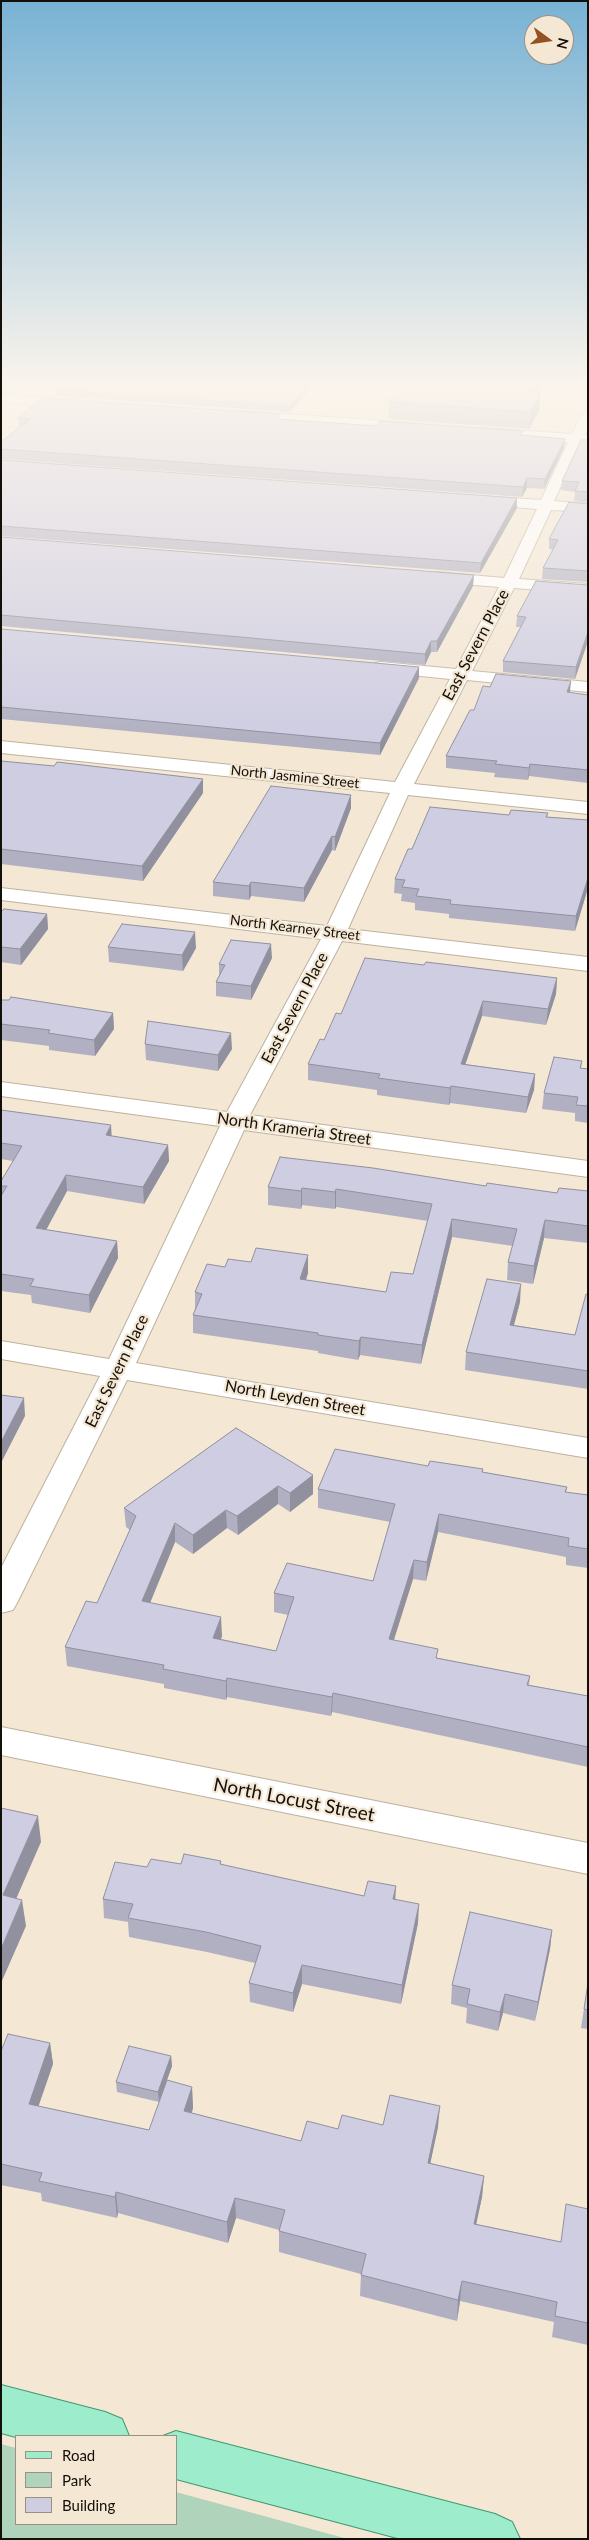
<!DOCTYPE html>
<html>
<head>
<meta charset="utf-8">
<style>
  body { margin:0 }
  #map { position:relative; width:589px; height:2540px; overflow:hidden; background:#f4e7d4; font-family:Lato,sans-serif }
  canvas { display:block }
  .frame { position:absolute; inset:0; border:2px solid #130f09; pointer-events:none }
  .legend { position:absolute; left:15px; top:2435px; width:162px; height:90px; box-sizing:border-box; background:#f4e7d4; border:1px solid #9a9183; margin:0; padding:6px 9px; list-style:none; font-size:15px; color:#130f09 }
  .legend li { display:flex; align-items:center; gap:10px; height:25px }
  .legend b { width:25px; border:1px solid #9a9183 }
  .north { position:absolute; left:524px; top:15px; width:50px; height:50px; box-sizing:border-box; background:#f4e7d4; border:1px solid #9a9183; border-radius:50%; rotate:104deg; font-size:14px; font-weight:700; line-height:20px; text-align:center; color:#130f09 }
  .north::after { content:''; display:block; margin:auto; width:18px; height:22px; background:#945222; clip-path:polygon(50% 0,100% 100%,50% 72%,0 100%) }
</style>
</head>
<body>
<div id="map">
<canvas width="589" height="2540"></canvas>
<div class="frame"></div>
<ul class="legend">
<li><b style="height:6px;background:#9dedcc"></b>Road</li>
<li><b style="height:14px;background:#b0d4bb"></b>Park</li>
<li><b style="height:14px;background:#cecde2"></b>Building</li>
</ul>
<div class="north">N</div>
</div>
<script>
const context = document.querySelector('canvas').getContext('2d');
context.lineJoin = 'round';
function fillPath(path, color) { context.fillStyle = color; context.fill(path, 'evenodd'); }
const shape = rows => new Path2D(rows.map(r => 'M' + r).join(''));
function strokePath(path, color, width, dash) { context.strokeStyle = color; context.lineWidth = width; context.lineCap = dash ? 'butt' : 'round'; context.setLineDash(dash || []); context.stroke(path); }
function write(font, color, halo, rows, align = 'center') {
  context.font = font + ' Lato,sans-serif'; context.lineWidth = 4.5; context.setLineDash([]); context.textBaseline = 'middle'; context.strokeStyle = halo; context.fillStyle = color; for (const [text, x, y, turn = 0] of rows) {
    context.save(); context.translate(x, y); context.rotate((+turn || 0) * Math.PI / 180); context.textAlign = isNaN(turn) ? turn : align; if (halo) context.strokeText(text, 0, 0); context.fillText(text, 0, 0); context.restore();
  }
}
fillPath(shape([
  [1,2444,16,2448,16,2524,176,2524,176,2492,348,2539,1,2539]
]), '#b0d4bb');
const minor = shape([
  [1,394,75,400,81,404,75,408,1,402,1,394],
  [588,410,588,428,585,435,588,435,588,443,581,442,554,501,588,504,588,512,551,510,519,579,588,584,588,594,514,588,472,671,588,682,588,692,467,680,414,784,588,802,588,814,408,795,348,929,588,957,588,971,342,941,250,1115,588,1161,588,1177,244,1130,136,1363,588,1438,588,1458,127,1380,18,1601,13,1610,1,1613,1,1568,100,1376,1,1359,1,1341,109,1359,220,1126,1,1096,1,1082,227,1112,321,939,1,900,1,888,327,926,390,793,1,753,1,741,395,782,450,679,381,672,375,671,372,667,375,663,381,662,456,669,499,587,437,582,429,577,437,572,504,578,537,509,479,504,472,500,479,496,541,500,568,442,484,436,477,432,484,428,572,434,582,414,588,410],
  [243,411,414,423,420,427,414,431,238,418,237,415,238,412,243,411],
  [1,1727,588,1843,588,1874,1,1755,1,1727]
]);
const major = shape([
  [11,384,24,384,1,400,1,390,11,384],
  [1,2385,105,2412,122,2419,129,2436,16,2437,1,2433,1,2385],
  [176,2431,495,2514,512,2522,520,2539,401,2539,176,2479,176,2436,163,2436,176,2431]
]);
strokePath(minor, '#beb29f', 2);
strokePath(major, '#429872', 2);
fillPath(minor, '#fff');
fillPath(major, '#9dedcc');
fillPath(shape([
  [64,384,314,384,290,412,57,396,56,390],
  [537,384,541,384,539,411,529,429,388,419,389,402],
  [18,418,280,419,377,426,565,439,564,448,544,489,527,488,522,497,1,459,1,442,20,427,19,427],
  [588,440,588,503,574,501,575,492,561,490,562,481],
  [1,460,517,498,517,508,480,573,1,536],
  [588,504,588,582,542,579,543,568,553,550,549,549,549,539],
  [1,537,473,586,437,652,431,652,425,665,1,626],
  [588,585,588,641,575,679,503,672,503,661,520,627,516,627,517,616],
  [1,629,419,678,380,755,1,719],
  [570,693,588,695,588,783,529,776,528,780,494,777,495,773,446,768,446,756,474,710],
  [1,761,203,793,143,881,1,864],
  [351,795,351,808,335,851,332,850,304,902,251,896,249,900,213,896,213,882],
  [548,813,547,817,588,820,588,888,575,931,449,918,449,914,415,910,415,903,401,901,402,894,394,893,395,879,412,849,509,815],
  [1,912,47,914,48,929,21,965,1,962],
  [108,947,196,948,183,971,109,962],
  [272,958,251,1000,216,996,216,982,219,976,219,964],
  [557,978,556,994,546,1025,482,1016,465,1064,535,1074,534,1090,526,1113,450,1103,449,1105,377,1095,377,1090,308,1080,308,1064,341,1014],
  [1,1000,113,1013,114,1029,95,1056,49,1050,49,1046,1,1040],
  [145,1044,232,1049,218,1071,146,1060],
  [582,1061,581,1068,588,1069,588,1123,575,1121,575,1113,542,1109,544,1093],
  [1,1110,112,1136,168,1145,169,1161,144,1204,67,1191,46,1230,117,1241,118,1258,90,1313,32,1303,31,1295,1,1291,1,1181,13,1161,1,1159],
  [486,1186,557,1193,588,1191,588,1243,544,1238,533,1284,507,1280,508,1262,513,1246,452,1237,421,1364,360,1355,358,1360,318,1353,318,1351,193,1333,193,1315,195,1309,195,1292,225,1267,251,1262,308,1255,308,1273,306,1280,386,1292,413,1274,428,1221,336,1207,335,1209,302,1205,301,1209,268,1205,268,1187],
  [588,1295,588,1389,465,1370,466,1352,520,1302,514,1325,575,1335],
  [236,1428,313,1494,290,1512,278,1504,238,1535,227,1528,193,1554,175,1542,150,1603,222,1636,221,1639,276,1651,288,1615,274,1612,274,1593,373,1581,390,1522,318,1508,318,1489,428,1466,483,1472,567,1487,566,1493,588,1495,588,1568,566,1565,566,1557,438,1532,426,1581,413,1579,394,1640,438,1658,530,1676,529,1685,588,1696,588,1767,332,1712,331,1716,227,1697,226,1700,164,1688,164,1684,67,1666,65,1647,97,1603,130,1530,126,1527,124,1508],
  [221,1861,221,1865,364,1896,396,1899,418,1923,401,2004,302,1984,293,2012,250,2002,249,1983,255,1963,207,1952,129,1937,128,1922,104,1918,103,1899,147,1867],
  [552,1930,550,1949,535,2021,503,2013,498,2031,466,2023,467,2008,451,2004,452,1985],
  [588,1983,588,2029,581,2028],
  [50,2043,53,2064,38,2106,149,2130,192,2087,193,2108,192,2113,301,2141,338,2129,383,2125,438,2127,430,2163,484,2176,482,2197,476,2224,561,2242,588,2209,588,2345,552,2337,554,2322,460,2301,457,2321,360,2296,361,2274,279,2252,279,2230,236,2218,228,2243,118,2213,117,2218,42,2201,41,2193,1,2185,1,2051],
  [171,2056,172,2066,159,2102,117,2092,116,2082]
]), '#b1b0c2');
fillPath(shape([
  [309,384,314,384,290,412,290,406],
  [537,384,541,384,539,411,529,429,532,393],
  [565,439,564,448,544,489,545,479],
  [527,478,527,488,522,497,523,487],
  [517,498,517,508,480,573,481,563],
  [474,575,473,586,437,652,437,641],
  [588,632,588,641,575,679,576,667],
  [431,641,431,652,425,665,425,654],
  [419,667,419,678,380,755,380,743],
  [571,681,570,692,566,704,567,692],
  [530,764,529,776,528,780,529,768],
  [203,779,203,793,143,881,142,866],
  [351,795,351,808,335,851,335,837],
  [332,836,332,850,304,902,304,888],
  [588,878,588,888,575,931,576,916],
  [251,882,251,896,249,900,249,886],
  [47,914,48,929,21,965,20,949],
  [195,932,196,948,183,971,182,955],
  [271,944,272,958,251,1000,251,986],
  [557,978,556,994,546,1025,548,1009],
  [483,1001,482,1016,460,1080,461,1064],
  [113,1013,114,1029,95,1056,94,1040],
  [231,1033,232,1049,218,1071,218,1055],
  [535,1074,534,1090,526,1113,528,1097],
  [451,1086,450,1103,449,1105,450,1088],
  [111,1125,112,1141,106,1135],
  [168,1145,169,1161,144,1204,143,1187],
  [66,1175,67,1191,38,1245,36,1228],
  [302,1188,302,1205,301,1209,301,1191],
  [336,1189,336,1207,335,1209,335,1192],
  [452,1219,452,1237,421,1364,422,1345],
  [545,1220,544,1238,533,1284,534,1266],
  [117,1241,118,1258,90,1313,89,1295],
  [308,1255,308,1273,300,1297,300,1279],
  [521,1284,520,1302,509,1343,510,1325],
  [361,1337,360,1355,358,1360,359,1341],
  [24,1398,25,1416,1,1463,1,1442],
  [313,1475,313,1494,290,1512,290,1493],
  [278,1486,278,1504,238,1535,237,1516],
  [226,1510,227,1528,193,1554,193,1535],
  [439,1514,438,1532,426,1581,427,1562],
  [175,1523,175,1542,143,1620,142,1601],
  [414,1560,413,1579,388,1658,389,1639],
  [221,1617,222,1636,214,1657,213,1638],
  [227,1678,227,1697,226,1700,226,1681],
  [333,1693,332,1712,331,1716,332,1697],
  [38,1816,41,1842,6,1922,3,1895],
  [396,1886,395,1905,393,1899],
  [22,1900,26,1926,1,1983,1,1949],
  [419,1904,418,1923,401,2004,402,1985],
  [552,1930,550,1949,535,2021,538,2002],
  [302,1965,302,1984,293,2012,293,1993],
  [505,1994,503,2013,498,2031,500,2012],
  [50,2043,53,2064,32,2125,29,2104],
  [171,2056,172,2066,159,2102,158,2092],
  [192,2087,193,2108,185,2132,184,2111],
  [440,2106,438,2127,426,2184,428,2163],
  [484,2176,482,2197,472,2244,474,2224],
  [116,2192,118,2213,117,2218,115,2197],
  [235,2198,236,2218,228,2243,227,2222],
  [462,2281,460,2301,457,2321,458,2300]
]), '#90909e');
const building = shape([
  [64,384,309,384,290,406,56,390,64,384],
  [402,384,537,384,532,393,540,394,530,412,389,402,402,384],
  [42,398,280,414,277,419,377,426,380,421,523,431,520,435,565,439,545,479,527,478,523,487,1,449,1,442,30,419,18,418,42,398],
  [581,440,588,440,588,492,575,491,579,482,562,481,581,440],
  [1,460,517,498,481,563,1,526,1,460],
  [569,502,588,504,588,571,543,568,558,540,549,539,569,502],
  [1,537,474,575,437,641,431,641,425,654,1,615,1,537],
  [536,581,588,585,588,632,576,667,503,661,526,617,517,616,536,581],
  [1,629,419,667,380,743,1,707,1,629],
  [496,674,571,681,567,692,588,695,588,770,530,764,529,768,495,764,497,761,446,756,470,710,474,710,483,686,490,687,496,674],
  [1,761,54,766,57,762,203,779,142,866,1,849,1,761],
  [271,786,351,795,335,837,332,836,304,888,251,882,249,886,213,882,271,786],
  [430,807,509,815,511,810,548,813,546,817,588,820,588,878,576,916,450,904,451,900,416,896,419,889,402,887,405,880,395,879,408,849,412,849,430,807],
  [4,909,47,914,20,949,1,947,1,912,4,909],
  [122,924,195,932,182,955,108,947,122,924],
  [231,940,271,944,251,986,216,982,225,965,219,964,231,940],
  [365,958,424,965,426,962,557,978,548,1009,483,1001,461,1064,535,1074,528,1097,451,1086,450,1088,378,1078,380,1074,308,1064,320,1039,324,1040,336,1013,341,1014,365,958],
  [11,997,113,1013,94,1040,48,1033,50,1030,1,1024,1,1000,9,1000,11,997],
  [148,1021,231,1033,218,1055,145,1044,148,1021],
  [554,1057,582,1061,580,1068,588,1069,588,1106,576,1105,578,1097,544,1093,554,1057],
  [1,1110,111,1125,106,1135,168,1145,143,1187,66,1175,36,1228,117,1241,89,1295,30,1286,34,1279,1,1274,1,1196,7,1186,1,1186,1,1181,22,1146,1,1143,1,1110],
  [280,1157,373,1168,486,1186,487,1183,557,1193,559,1188,588,1191,588,1226,545,1220,534,1266,508,1262,517,1229,452,1219,422,1345,361,1337,359,1341,318,1335,318,1333,193,1315,202,1294,195,1292,207,1264,225,1267,228,1259,251,1262,256,1248,308,1255,300,1279,386,1292,391,1272,413,1274,432,1204,336,1189,335,1192,302,1188,301,1191,268,1187,280,1157],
  [487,1279,521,1284,510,1325,575,1335,586,1294,588,1295,588,1371,466,1352,487,1279],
  [1,1395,24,1398,1,1442,1,1395],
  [236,1428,313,1475,290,1493,278,1486,237,1516,226,1510,193,1535,175,1523,142,1601,221,1617,213,1638,276,1651,294,1597,274,1593,287,1563,373,1581,395,1504,318,1489,335,1449,428,1466,430,1461,483,1469,482,1472,567,1487,565,1492,588,1495,588,1549,568,1546,569,1538,439,1514,427,1562,414,1560,389,1639,438,1649,436,1658,530,1676,527,1685,588,1696,588,1747,333,1693,332,1697,227,1678,226,1681,163,1669,164,1665,65,1647,86,1601,97,1603,136,1516,124,1508,236,1428],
  [1,1808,38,1816,3,1895,22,1900,1,1949,1,1808],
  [184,1854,221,1861,220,1864,364,1896,368,1881,396,1886,393,1899,419,1904,402,1985,302,1965,293,1993,249,1983,261,1946,206,1932,128,1918,133,1904,103,1899,115,1862,147,1867,151,1859,181,1864,184,1854],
  [470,1912,552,1930,538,2002,505,1994,500,2012,467,2004,470,1989,452,1985,470,1912],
  [588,1983,588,2010,584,2009,588,1983],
  [8,2034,50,2043,29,2104,149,2130,167,2080,192,2087,184,2111,301,2141,307,2121,338,2129,342,2115,383,2125,390,2095,440,2106,428,2163,484,2176,474,2224,561,2242,566,2204,588,2209,588,2323,555,2316,557,2302,462,2281,458,2300,361,2275,366,2254,279,2231,285,2210,235,2198,227,2222,116,2192,115,2197,39,2181,42,2173,1,2164,1,2051,8,2034],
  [129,2046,171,2056,158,2092,116,2082,129,2046]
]);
fillPath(building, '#cecde2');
strokePath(building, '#90909e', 1);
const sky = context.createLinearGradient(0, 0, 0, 739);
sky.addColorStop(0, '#78b2d4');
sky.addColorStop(0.52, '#faf4ec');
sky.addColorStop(1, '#faf4ec00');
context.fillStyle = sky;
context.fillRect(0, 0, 589, 739);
write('14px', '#130f09', '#f4e7d4', [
  ["North Jasmine Street",295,777,6],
  ["North Kearney Street",295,928,7]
]);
write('16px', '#130f09', '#f4e7d4', [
  ["East Severn Place",476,645,-62],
  ["East Severn Place",295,1008,-62],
  ["North Krameria Street",294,1129,8],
  ["East Severn Place",117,1371,-64],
  ["North Leyden Street",295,1398,10]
]);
write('19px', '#130f09', '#f4e7d4', [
  ["North Locust Street",294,1800,11]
]);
</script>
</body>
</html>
